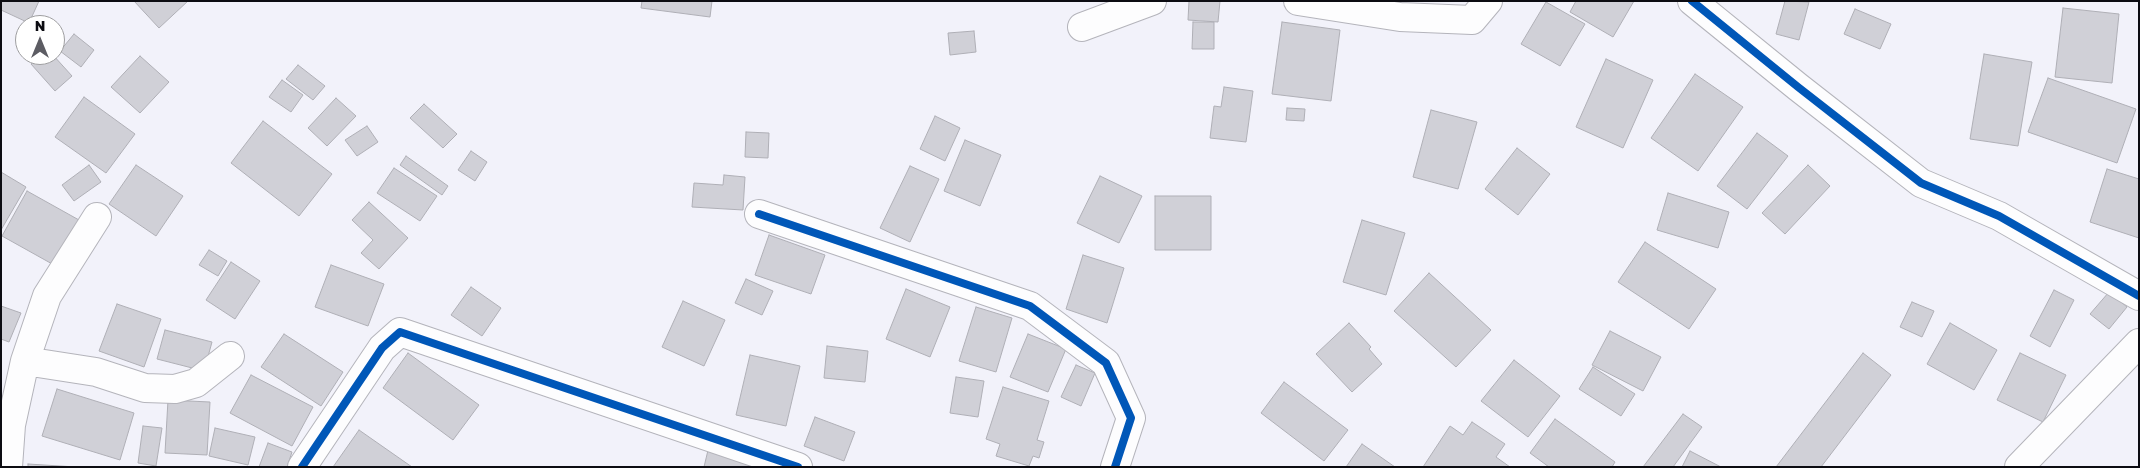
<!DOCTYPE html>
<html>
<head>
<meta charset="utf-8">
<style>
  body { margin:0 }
  #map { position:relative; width:2140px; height:468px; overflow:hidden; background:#f2f2fa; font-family:"Golos Text",sans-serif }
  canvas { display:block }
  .frame { position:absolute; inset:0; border:2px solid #0c0c12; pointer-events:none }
  .north { position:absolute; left:15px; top:15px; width:50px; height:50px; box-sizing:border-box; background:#fff; border:1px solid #9e9ea0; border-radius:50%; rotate:0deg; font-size:14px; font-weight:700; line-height:20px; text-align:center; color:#0c0c12 }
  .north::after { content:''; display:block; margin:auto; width:18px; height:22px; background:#5c5c63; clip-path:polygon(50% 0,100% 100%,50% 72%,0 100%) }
</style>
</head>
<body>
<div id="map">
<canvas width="2140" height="468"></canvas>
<div class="frame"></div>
<div class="north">N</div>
</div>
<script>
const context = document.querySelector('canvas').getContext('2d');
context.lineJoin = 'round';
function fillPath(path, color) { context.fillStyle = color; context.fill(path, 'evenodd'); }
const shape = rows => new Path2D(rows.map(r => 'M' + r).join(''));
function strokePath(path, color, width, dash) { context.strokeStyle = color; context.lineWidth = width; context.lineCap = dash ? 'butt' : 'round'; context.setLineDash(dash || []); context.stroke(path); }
const building = shape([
  [1,1,39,1,29,23,1,10,1,1],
  [134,1,188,1,159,28,134,1],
  [642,1,712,1,710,17,641,8,642,1],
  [1189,1,1220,1,1218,22,1188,20,1189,1],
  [1576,1,1634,1,1613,37,1570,12,1576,1],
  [1785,1,1809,2,1799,40,1776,34,1785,1],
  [1546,2,1585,24,1560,66,1521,44,1546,2],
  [2063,8,2119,14,2112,83,2055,77,2063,8],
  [1855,9,1891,24,1880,49,1844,34,1855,9],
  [1193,22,1214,22,1214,49,1192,49,1193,22],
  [1282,22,1340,30,1331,101,1272,94,1282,22],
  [974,31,976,52,950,55,948,33,974,31],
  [74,34,94,50,81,67,60,51,74,34],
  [1984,54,2032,62,2018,146,1970,139,1984,54],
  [41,55,53,55,72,76,55,91,31,64,41,55],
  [140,56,169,82,140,113,111,87,140,56],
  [1606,59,1653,80,1623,148,1576,127,1606,59],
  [298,65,325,86,313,100,286,79,298,65],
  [1695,74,1743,107,1698,171,1651,138,1695,74],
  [2048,78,2136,109,2117,163,2028,132,2048,78],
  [282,80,303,95,291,112,269,97,282,80],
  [1224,87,1253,91,1246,142,1210,138,1214,106,1221,107,1224,87],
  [84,97,135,134,106,173,55,137,84,97],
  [336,98,356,116,327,146,308,128,336,98],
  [424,104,457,134,443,148,410,118,424,104],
  [1287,108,1305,109,1304,121,1286,120,1287,108],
  [1431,110,1477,122,1458,189,1413,177,1431,110],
  [935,116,960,128,945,161,920,149,935,116],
  [263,121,332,174,299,216,231,163,263,121],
  [367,126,378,142,357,156,345,140,367,126],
  [746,132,769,133,768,158,745,157,746,132],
  [1757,133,1788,156,1747,209,1717,186,1757,133],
  [965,140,1001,155,980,206,944,191,965,140],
  [1517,148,1550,174,1518,215,1485,189,1517,148],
  [471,151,487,162,475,181,458,170,471,151],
  [406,156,448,186,442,195,400,165,406,156],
  [89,165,101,182,74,201,62,185,89,165],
  [136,165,183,196,156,236,109,204,136,165],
  [1808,165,1830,186,1785,234,1762,213,1808,165],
  [910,166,939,179,910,242,880,228,910,166],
  [394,168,437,196,420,221,377,193,394,168],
  [2107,169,2139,179,2139,238,2090,222,2107,169],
  [1,172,26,187,1,230,1,172],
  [724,175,745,177,743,210,692,207,694,183,723,185,724,175],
  [1100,176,1142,196,1119,243,1077,223,1100,176],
  [27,191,79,220,54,265,2,236,27,191],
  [1668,193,1729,212,1718,248,1657,230,1668,193],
  [1155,196,1211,196,1211,250,1155,250,1155,196],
  [369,202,408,238,379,269,361,253,373,240,352,220,369,202],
  [1362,220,1405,233,1386,295,1343,282,1362,220],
  [769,235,825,255,811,294,755,275,769,235],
  [1645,242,1716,289,1689,329,1618,282,1645,242],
  [209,250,227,261,218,276,199,265,209,250],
  [1083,255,1124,268,1107,323,1066,309,1083,255],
  [231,262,260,281,235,319,206,300,231,262],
  [331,265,384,284,368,326,315,307,331,265],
  [1429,273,1491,330,1456,367,1394,311,1429,273],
  [746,279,773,291,762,315,735,303,746,279],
  [471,287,501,308,482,336,451,315,471,287],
  [906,289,950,307,930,357,886,339,906,289],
  [2054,290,2074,300,2050,347,2030,336,2054,290],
  [2109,292,2127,307,2109,329,2090,314,2109,292],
  [683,301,725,320,704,366,662,347,683,301],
  [1912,302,1934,311,1922,337,1900,327,1912,302],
  [117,304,161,319,144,367,99,351,117,304],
  [1,306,21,313,9,342,1,339,1,306],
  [976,307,1012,318,996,372,959,361,976,307],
  [1349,323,1371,347,1369,349,1382,364,1352,392,1316,354,1349,323],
  [1950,323,1997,350,1974,390,1927,364,1950,323],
  [165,330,212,342,204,371,157,359,165,330],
  [1610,331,1661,357,1643,391,1592,365,1610,331],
  [284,334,343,372,321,406,261,367,284,334],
  [1028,334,1066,349,1048,392,1010,377,1028,334],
  [827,346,868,351,865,382,824,378,827,346],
  [408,353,479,405,453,440,383,388,408,353],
  [1863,353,1891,375,1821,467,1776,467,1863,353],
  [2020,353,2066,375,2043,422,1997,400,2020,353],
  [750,355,800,366,786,426,736,415,750,355],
  [1514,360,1560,396,1528,437,1481,401,1514,360],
  [1076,365,1095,373,1081,406,1061,397,1076,365],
  [1593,367,1635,394,1621,416,1579,389,1593,367],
  [251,375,313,407,292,446,230,413,251,375],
  [956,377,984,381,978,417,950,413,956,377],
  [1284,382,1348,430,1324,461,1261,413,1284,382],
  [1003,387,1049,401,1037,440,1044,442,1039,458,1033,456,1029,466,996,456,1000,444,986,439,1003,387],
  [57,389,134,413,120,460,42,436,57,389],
  [168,400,210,402,207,455,165,453,168,400],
  [1683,414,1702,427,1673,467,1643,467,1683,414],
  [815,417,855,432,844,461,804,446,815,417],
  [1555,419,1615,462,1612,467,1549,467,1530,453,1555,419],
  [1472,422,1505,444,1496,457,1510,467,1423,467,1450,426,1463,435,1472,422],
  [143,426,162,428,156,466,138,463,143,426],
  [215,428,255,437,248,465,209,456,215,428],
  [359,430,412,467,333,467,359,430],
  [268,443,292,452,287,467,259,467,268,443],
  [1362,444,1395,467,1346,467,1362,444],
  [709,446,777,467,704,467,709,446],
  [1690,451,1721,467,1682,467,1690,451],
  [28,464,76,467,28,467,28,464]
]);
fillPath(building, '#d0d0d7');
strokePath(building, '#afafb6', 1);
const street = shape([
  [1298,1,1400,17,1472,20,1488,1],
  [1692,1,1798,87,1921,183,1999,216,2139,296],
  [1082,27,1152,1],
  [759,214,1030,306,1106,363,1131,418,1115,467],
  [25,361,96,372,145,388,175,389,196,383,230,356],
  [8,467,11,425,25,361,47,296,97,217],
  [302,467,382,348,400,332,798,467],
  [2019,467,2139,343]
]);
strokePath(street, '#b4b4bb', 30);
strokePath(street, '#fdfdfe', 28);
strokePath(shape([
  [1692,1,1798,87,1921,183,1999,216,2139,296],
  [759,214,1030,306,1106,363,1131,418,1115,467],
  [302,467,382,348,400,332,798,467]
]), '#0057b8', 8);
</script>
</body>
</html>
